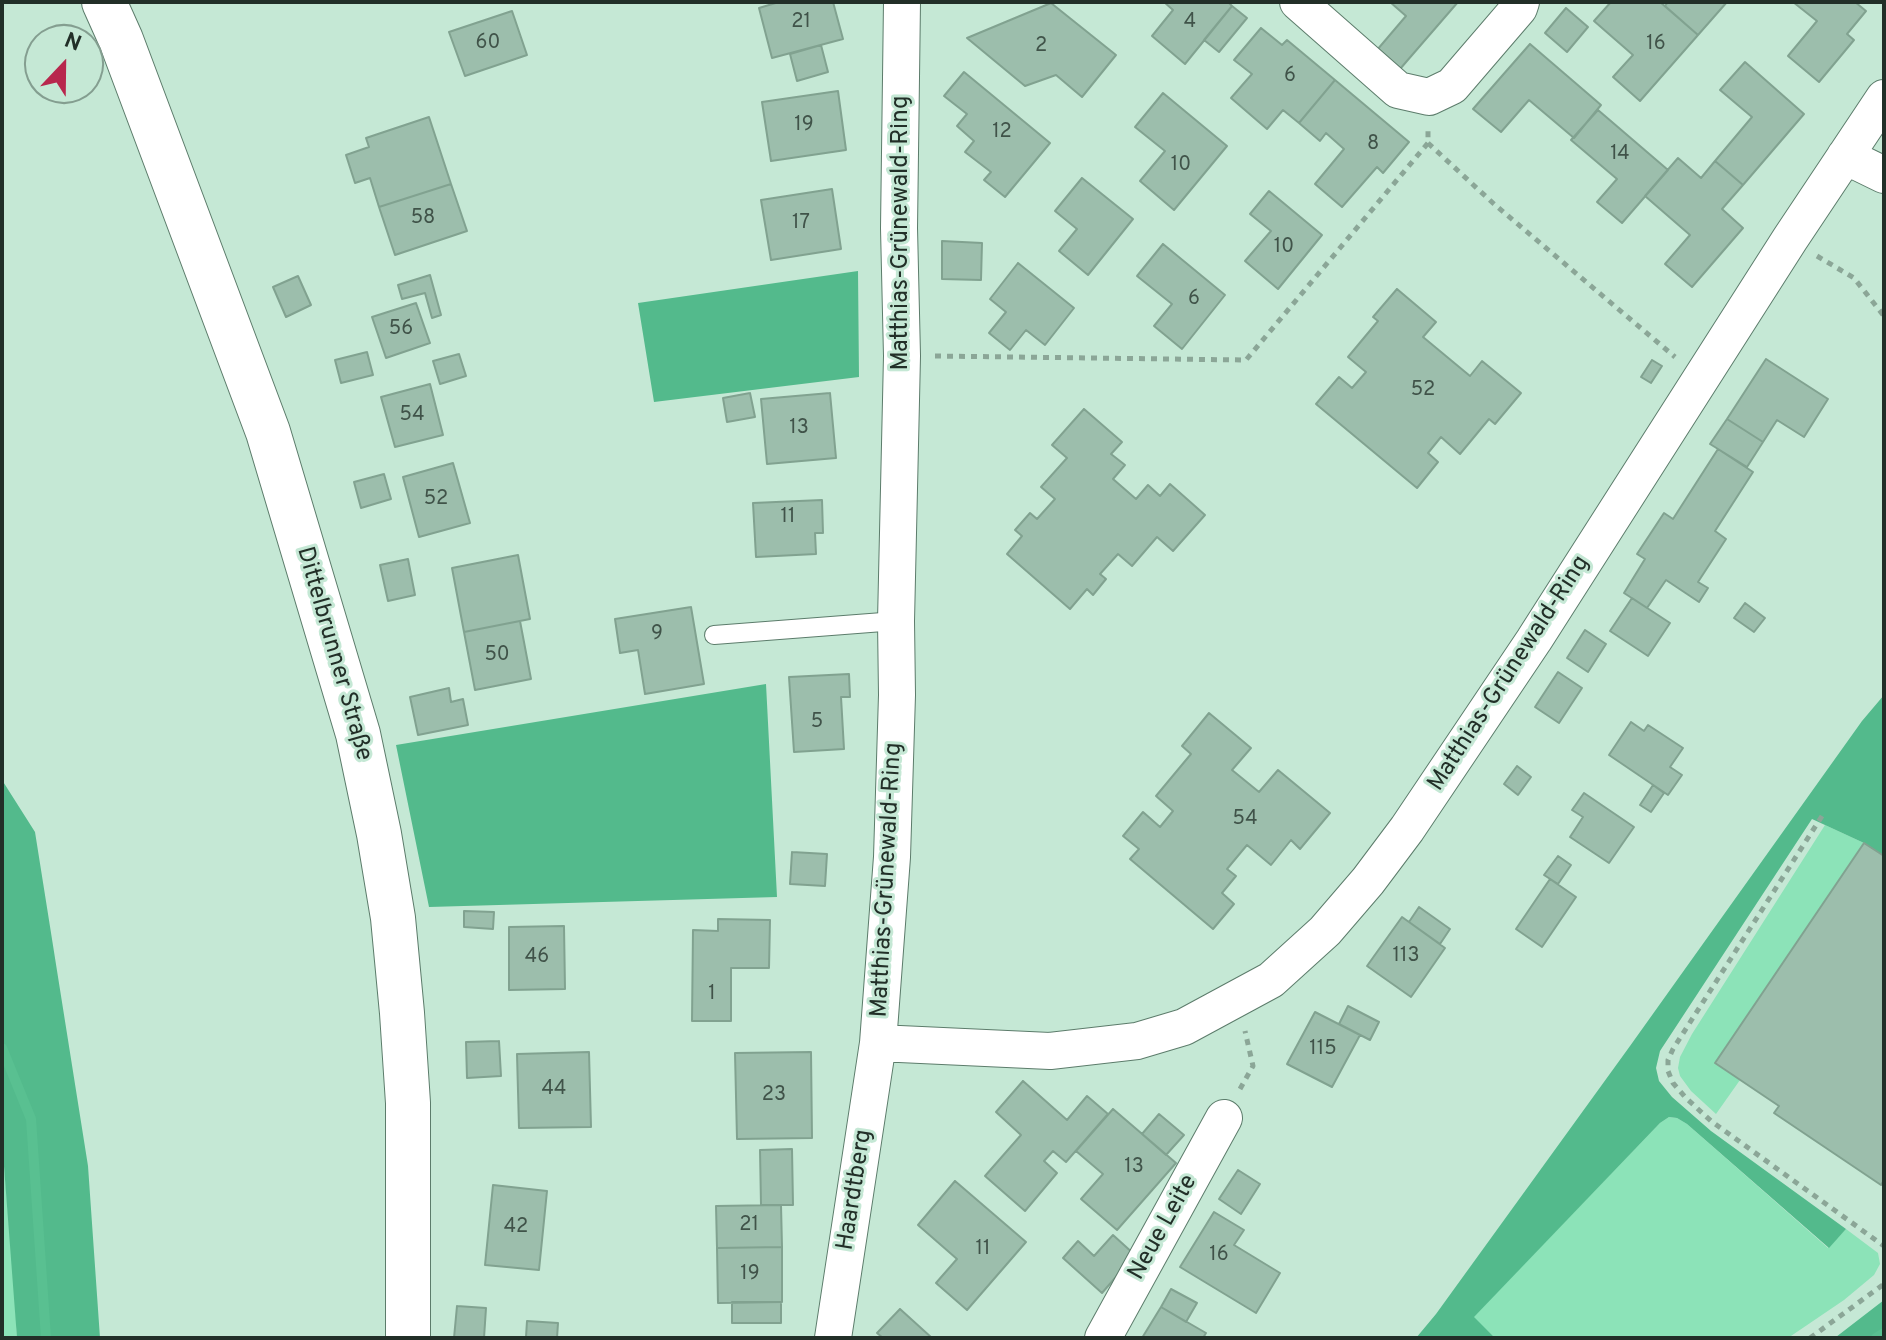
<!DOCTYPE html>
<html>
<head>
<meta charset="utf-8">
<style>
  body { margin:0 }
  #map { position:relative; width:1886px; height:1340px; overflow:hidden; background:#c5e8d5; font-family:Overpass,sans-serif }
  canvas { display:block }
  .frame { position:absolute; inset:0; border:4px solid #222f28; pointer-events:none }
  .north { position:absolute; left:24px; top:24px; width:80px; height:80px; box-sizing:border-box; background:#c5e8d5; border:2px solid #849e90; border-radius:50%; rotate:22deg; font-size:22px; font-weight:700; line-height:32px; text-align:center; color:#222f28 }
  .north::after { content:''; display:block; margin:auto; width:28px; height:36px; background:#b8274d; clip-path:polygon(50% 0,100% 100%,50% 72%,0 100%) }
</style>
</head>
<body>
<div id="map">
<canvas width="1886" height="1340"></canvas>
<div class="frame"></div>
<div class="north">N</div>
</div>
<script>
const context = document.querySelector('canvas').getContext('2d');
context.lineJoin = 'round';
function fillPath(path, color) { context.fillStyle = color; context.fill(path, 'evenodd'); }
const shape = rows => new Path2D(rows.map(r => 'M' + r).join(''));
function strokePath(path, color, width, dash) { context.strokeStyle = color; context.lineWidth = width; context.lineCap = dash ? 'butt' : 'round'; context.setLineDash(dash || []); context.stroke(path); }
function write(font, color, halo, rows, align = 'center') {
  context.font = font + ' Overpass,sans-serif'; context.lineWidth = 6; context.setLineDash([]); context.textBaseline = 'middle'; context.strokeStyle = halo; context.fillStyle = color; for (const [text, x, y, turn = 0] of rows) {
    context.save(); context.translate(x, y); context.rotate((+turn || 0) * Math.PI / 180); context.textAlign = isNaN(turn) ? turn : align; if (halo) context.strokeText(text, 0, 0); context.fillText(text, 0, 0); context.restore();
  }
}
fillPath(shape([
  [1825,825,1864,843,1715,1063,1740,1080,1716,1114,1691,1091,1680,1076,1678,1068,1680,1057,1692,1034],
  [1669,1117,1677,1118,1687,1124,1828,1248,1846,1229,1878,1253,1880,1264,1874,1275,1844,1300,1788,1338,1495,1338,1473,1317,1660,1123],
  [2,1140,15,1297,17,1338,2,1338]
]), '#8ce3b8');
fillPath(shape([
  [858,271,859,377,654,402,638,303],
  [766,684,777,897,429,907,396,745],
  [1884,695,1884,856,1864,843,1812,819,1660,1051,1656,1068,1659,1081,1672,1097,1711,1131,1846,1229,1829,1248,1687,1124,1677,1118,1669,1117,1660,1123,1474,1317,1495,1338,1416,1338,1436,1314,1630,1046,1862,721],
  [2,780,35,832,88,1166,100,1338,17,1338,2,1140],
  [1884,1300,1884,1338,1834,1338,1836,1337]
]), '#53ba8c');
strokePath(shape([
  [2,1048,31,1119,46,1338],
  [1876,1338,1884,1333]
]), '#59c091', 10);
const building = shape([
  [779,2,833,2,843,39,772,58,759,8,779,2],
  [1164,2,1228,2,1232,6,1185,64,1152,36,1173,10,1164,2],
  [1390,2,1458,2,1400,69,1377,50,1406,16,1390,2],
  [1611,2,1660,2,1698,35,1640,101,1613,77,1633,55,1594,21,1611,2],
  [1668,2,1727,2,1698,35,1665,6,1668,2],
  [1793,2,1855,2,1866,11,1847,34,1854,40,1819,82,1788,56,1817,21,1793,2],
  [1051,3,1116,55,1082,97,1056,75,1025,86,967,38,1051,3],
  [1232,6,1247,18,1219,52,1204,40,1232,6],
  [1566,8,1588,27,1567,52,1545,33,1566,8],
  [512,11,527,55,465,76,449,32,512,11],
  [1261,28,1282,45,1287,40,1335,80,1299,123,1283,110,1267,129,1231,98,1252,74,1234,60,1261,28],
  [1530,44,1601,105,1574,138,1529,100,1501,132,1473,109,1530,44],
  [821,45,828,72,797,81,790,54,821,45],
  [1745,62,1804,114,1743,185,1715,161,1752,117,1720,90,1745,62],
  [964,72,1050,143,1005,197,984,180,991,172,965,152,974,141,957,126,967,114,944,96,964,72],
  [1335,80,1409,142,1383,173,1377,167,1342,207,1315,184,1344,149,1326,133,1320,141,1299,123,1335,80],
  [838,91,846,150,771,161,762,102,838,91],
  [1163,93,1227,146,1174,210,1140,181,1165,151,1135,127,1163,93],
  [1598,110,1668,170,1622,223,1597,202,1617,179,1571,140,1598,110],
  [429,117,451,184,379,207,370,178,355,183,346,155,369,147,366,138,429,117],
  [1678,158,1701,178,1715,161,1743,185,1722,209,1743,228,1692,287,1665,264,1690,235,1645,196,1678,158],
  [1082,178,1133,219,1088,275,1059,251,1077,229,1055,211,1082,178],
  [451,184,467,231,395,255,379,207,451,184],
  [832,189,841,249,771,260,761,200,832,189],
  [1269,191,1322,235,1278,289,1245,261,1271,231,1250,214,1269,191],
  [942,241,982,243,981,280,942,279,942,241],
  [1163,244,1225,295,1182,349,1154,326,1172,304,1137,276,1163,244],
  [1018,263,1074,308,1045,345,1026,330,1010,350,989,333,1006,312,990,299,1018,263],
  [430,275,441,315,432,318,425,293,402,299,398,285,430,275],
  [298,276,311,305,286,317,273,287,298,276],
  [1397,289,1436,322,1423,337,1470,376,1482,361,1521,393,1495,424,1489,419,1460,454,1441,437,1428,453,1438,462,1417,488,1316,404,1339,377,1352,388,1366,372,1348,357,1378,321,1373,317,1397,289],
  [416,303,430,343,386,358,372,317,416,303],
  [367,352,373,375,341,383,335,360,367,352],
  [459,354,466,376,440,384,433,361,459,354],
  [1766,359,1828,399,1804,437,1777,420,1763,442,1727,419,1766,359],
  [1652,360,1662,366,1651,383,1641,377,1652,360],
  [430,384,443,435,395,447,381,397,430,384],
  [750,393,755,417,727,422,723,398,750,393],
  [830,393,836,458,767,464,761,399,830,393],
  [1084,409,1122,442,1111,454,1125,465,1113,479,1136,499,1148,485,1160,496,1170,484,1205,515,1173,551,1157,537,1132,566,1118,554,1100,574,1106,579,1093,595,1087,589,1070,609,1007,554,1022,536,1015,530,1030,513,1037,519,1055,499,1041,487,1067,458,1052,445,1084,409],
  [1727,419,1763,442,1747,467,1710,444,1727,419],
  [1718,449,1753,472,1715,531,1726,539,1698,582,1708,588,1699,602,1666,580,1647,608,1624,593,1645,559,1637,554,1664,513,1673,519,1718,449],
  [453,463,470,523,419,537,403,477,453,463],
  [384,474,391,499,361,508,354,482,384,474],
  [822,500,823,533,815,533,816,554,756,557,753,503,822,500],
  [518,555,530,619,464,632,452,568,518,555],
  [408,559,415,595,388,601,380,565,408,559],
  [1632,598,1670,623,1648,656,1610,631,1632,598],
  [1745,603,1765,618,1754,632,1734,618,1745,603],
  [691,607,704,684,645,694,638,650,620,653,615,619,691,607],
  [520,621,531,679,475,690,464,632,520,621],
  [1585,630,1606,644,1588,672,1567,658,1585,630],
  [1558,672,1582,688,1559,723,1535,707,1558,672],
  [849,674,850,697,841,697,844,749,794,752,789,677,849,674],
  [449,688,451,702,463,699,468,725,418,735,410,697,449,688],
  [1209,713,1251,748,1232,770,1259,792,1278,770,1330,813,1300,849,1291,840,1271,865,1247,845,1227,869,1236,876,1222,893,1234,904,1213,929,1130,859,1139,849,1123,836,1143,812,1160,827,1173,811,1156,796,1191,754,1182,746,1209,713],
  [1631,722,1644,731,1648,725,1683,748,1670,767,1682,775,1668,795,1609,755,1631,722],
  [1517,766,1531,777,1518,795,1504,784,1517,766],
  [1653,785,1664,793,1651,812,1640,805,1653,785],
  [1584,793,1634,827,1609,863,1570,837,1583,817,1572,810,1584,793],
  [1864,843,1884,856,1884,1180,1881,1185,1774,1113,1779,1106,1715,1063,1864,843],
  [792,852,827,854,825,886,790,884,792,852],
  [1558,856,1571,865,1558,884,1544,875,1558,856],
  [1550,879,1576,897,1542,947,1516,929,1550,879],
  [1419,907,1450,929,1440,944,1409,922,1419,907],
  [464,911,494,912,493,929,464,927,464,911],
  [1402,917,1445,948,1411,997,1367,966,1402,917],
  [718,919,770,920,769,968,731,968,731,1021,692,1021,693,930,718,931,718,919],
  [564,926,565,989,509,990,509,927,564,926],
  [1348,1006,1379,1022,1370,1040,1339,1024,1348,1006],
  [1315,1012,1360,1035,1332,1087,1287,1064,1315,1012],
  [499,1041,501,1076,467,1078,466,1042,499,1041],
  [589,1052,591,1127,519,1128,517,1054,589,1052],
  [811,1052,812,1138,737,1139,735,1053,811,1052],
  [1023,1081,1067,1120,1087,1096,1108,1114,1066,1162,1053,1151,1044,1161,1057,1173,1025,1211,985,1176,1021,1135,996,1112,1023,1081],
  [1113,1109,1176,1163,1117,1230,1081,1199,1103,1174,1076,1151,1113,1109],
  [1159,1114,1184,1135,1166,1155,1142,1134,1159,1114],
  [792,1149,793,1205,761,1205,760,1150,792,1149],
  [1238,1170,1260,1184,1241,1214,1219,1199,1238,1170],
  [955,1181,1026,1242,967,1310,936,1283,957,1259,918,1225,955,1181],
  [493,1185,547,1191,539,1270,485,1265,493,1185],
  [781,1205,782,1247,717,1248,716,1206,781,1205],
  [1214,1212,1244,1230,1234,1245,1280,1273,1256,1313,1180,1267,1214,1212],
  [1113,1235,1135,1255,1102,1293,1063,1258,1078,1241,1094,1256,1113,1235],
  [782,1247,782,1302,718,1303,717,1248,782,1247],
  [1171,1289,1197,1303,1186,1322,1161,1307,1171,1289],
  [732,1302,781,1302,781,1323,732,1323,732,1302],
  [457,1306,486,1308,484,1338,454,1338,457,1306],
  [1161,1307,1206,1333,1203,1338,1142,1338,1161,1307],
  [900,1309,932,1338,883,1338,877,1333,900,1309],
  [527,1321,558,1323,557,1338,526,1337,527,1321]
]);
fillPath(building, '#9cbeac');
strokePath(building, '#81a290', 2);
const service = shape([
  [714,635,896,621]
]);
const minor = shape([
  [1298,2,1398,90,1429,97,1452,86,1519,8,1521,2],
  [1845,156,1884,175],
  [878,1043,1050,1051,1137,1041,1184,1027,1271,980,1325,931,1368,881,1407,829,1534,640,1790,239,1884,98],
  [833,1338,878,1043,892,857,897,695,896,621,902,356,899,228,902,2],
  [1103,1338,1224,1118]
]);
const tertiary = shape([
  [104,2,121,40,268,432,358,734,379,834,393,918,402,1013,408,1103,408,1338]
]);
strokePath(service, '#5c7c6b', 20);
strokePath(minor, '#5c7c6b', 38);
strokePath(tertiary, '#5c7c6b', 46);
strokePath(shape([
  [1428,143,1494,204,1675,357],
  [1817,256,1854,278,1884,316],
  [935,356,1246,360,1428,143,1428,131],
  [1822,816,1673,1049,1668,1060,1668,1071,1673,1083,1686,1098,1711,1121,1884,1246],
  [1240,1089,1253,1066,1245,1031],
  [1810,1338,1884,1284]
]), '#8ba697', 5, [6, 6]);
strokePath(service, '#fff', 18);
strokePath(minor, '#fff', 36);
strokePath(tertiary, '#fff', 44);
write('20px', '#405349', null, [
  ["21",801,23],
  ["4",1190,23],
  ["60",488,44],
  ["16",1656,45],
  ["2",1041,47],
  ["6",1290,77],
  ["19",804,126],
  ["12",1002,133],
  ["8",1373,145],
  ["14",1620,155],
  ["10",1181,166],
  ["58",423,219],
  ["17",801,224],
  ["10",1284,248],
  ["6",1194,300],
  ["56",401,330],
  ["52",1423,391],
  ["54",412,416],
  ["13",799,429],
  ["52",436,500],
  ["11",788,518],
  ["9",657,635],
  ["50",497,656],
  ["5",817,723],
  ["54",1245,820],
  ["113",1406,957],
  ["46",537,958],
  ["1",712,995],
  ["115",1323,1050],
  ["44",554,1090],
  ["23",774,1096],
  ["13",1134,1168],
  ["21",749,1226],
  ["42",516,1228],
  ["11",983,1250],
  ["16",1219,1256],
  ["19",750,1275]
]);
write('24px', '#222f28', '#c5e8d5', [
  ["Matthias-Grünewald-Ring",902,233,-90],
  ["Dittelbrunner Straße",333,654,74],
  ["Matthias-Grünewald-Ring",1510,674,-57],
  ["Matthias-Grünewald-Ring",888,880,-87],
  ["Haardtberg",856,1190,-81],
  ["Neue Leite",1164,1228,-61]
]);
</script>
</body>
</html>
